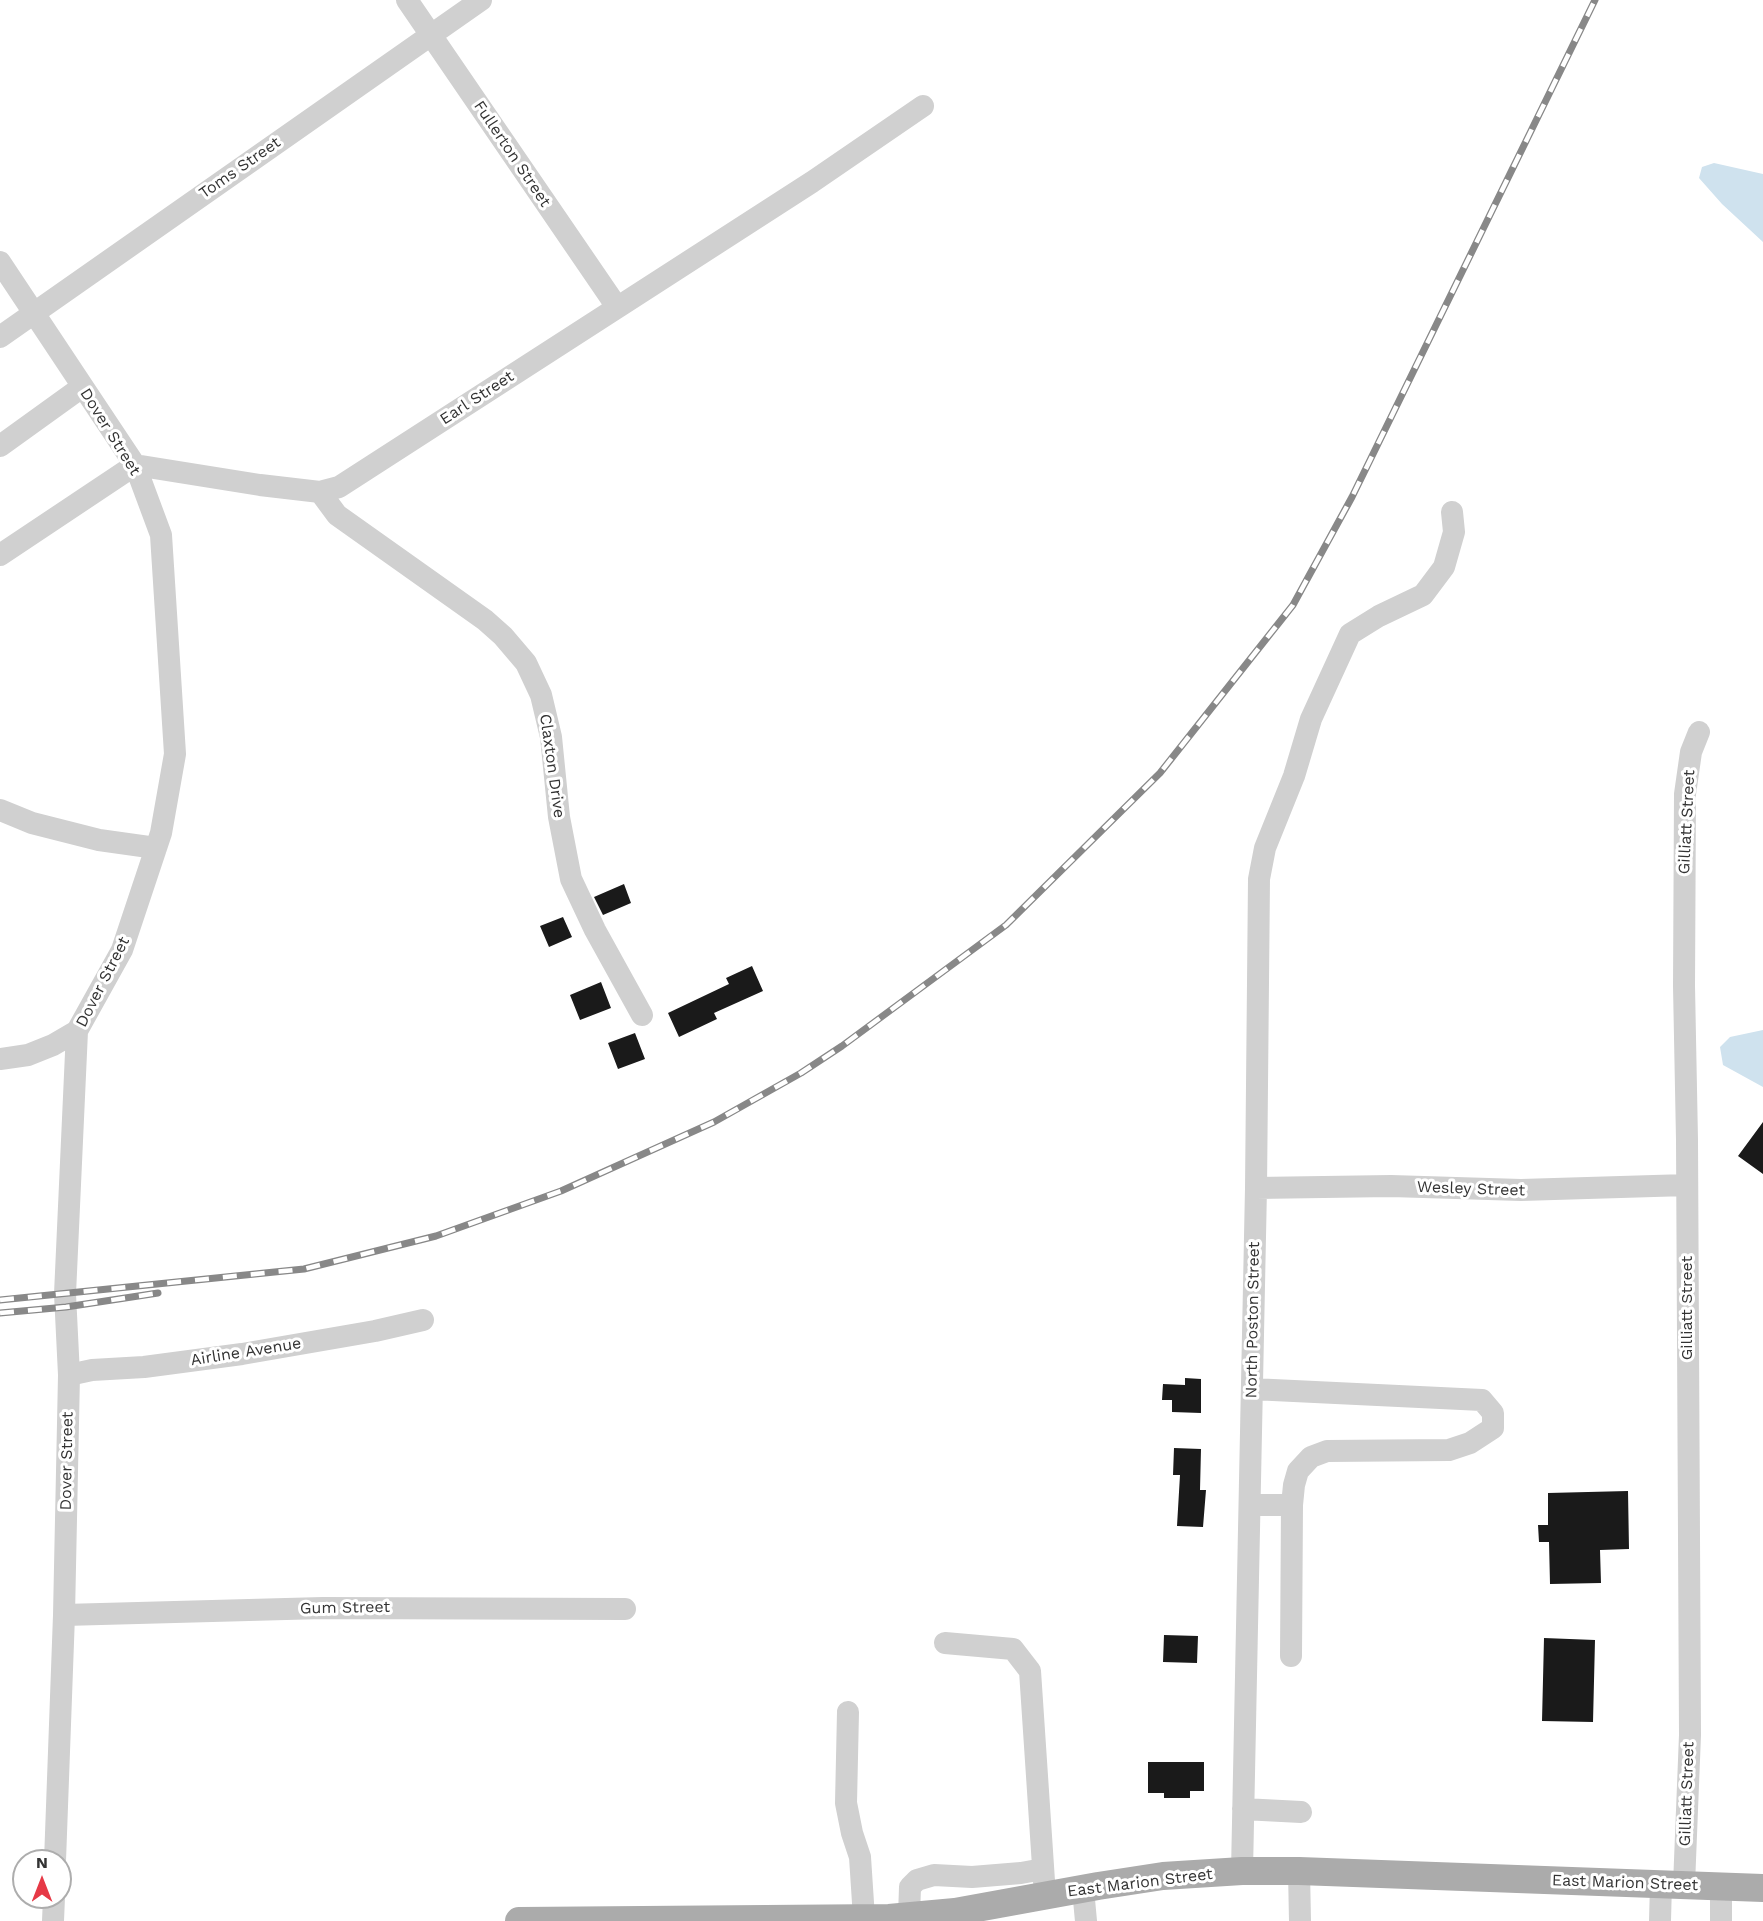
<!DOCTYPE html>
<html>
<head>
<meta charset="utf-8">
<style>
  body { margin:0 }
  #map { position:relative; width:1763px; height:1921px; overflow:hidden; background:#fff; font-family:"Work Sans",sans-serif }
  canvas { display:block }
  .north { position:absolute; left:12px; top:1849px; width:60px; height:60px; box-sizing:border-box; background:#fff; border:2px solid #adadad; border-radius:50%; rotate:0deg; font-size:16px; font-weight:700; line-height:24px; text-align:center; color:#333 }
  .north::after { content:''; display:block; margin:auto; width:21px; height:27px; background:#e63946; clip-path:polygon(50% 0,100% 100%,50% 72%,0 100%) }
</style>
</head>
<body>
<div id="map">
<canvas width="1763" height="1921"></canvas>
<div class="north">N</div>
</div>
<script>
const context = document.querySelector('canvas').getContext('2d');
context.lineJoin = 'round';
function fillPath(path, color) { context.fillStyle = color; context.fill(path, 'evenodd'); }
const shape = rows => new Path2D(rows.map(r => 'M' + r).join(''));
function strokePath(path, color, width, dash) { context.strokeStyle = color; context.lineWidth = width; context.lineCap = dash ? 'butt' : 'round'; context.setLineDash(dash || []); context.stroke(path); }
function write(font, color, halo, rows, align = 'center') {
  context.font = font + ' "Work Sans",sans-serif'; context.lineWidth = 6; context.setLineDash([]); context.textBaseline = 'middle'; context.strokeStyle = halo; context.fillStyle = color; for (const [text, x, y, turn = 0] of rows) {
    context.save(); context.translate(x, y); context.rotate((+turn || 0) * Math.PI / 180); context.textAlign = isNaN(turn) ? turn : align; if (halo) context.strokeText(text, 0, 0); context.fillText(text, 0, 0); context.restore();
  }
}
fillPath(shape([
  [1714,163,1763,174,1763,242,1722,204,1699,178,1702,167],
  [1763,1030,1763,1087,1723,1065,1720,1047,1730,1037]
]), '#cfe2ee');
fillPath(shape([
  [624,884,631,903,603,915,594,897],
  [563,917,572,937,549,947,540,926],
  [752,966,763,991,714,1013,717,1019,679,1037,668,1013,729,984,726,978],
  [601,982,611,1008,580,1020,570,995],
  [635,1033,645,1059,618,1069,608,1043],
  [1763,1122,1763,1174,1738,1156],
  [1185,1378,1201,1379,1201,1413,1172,1412,1172,1400,1162,1400,1163,1384,1185,1385],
  [1174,1448,1201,1449,1200,1490,1206,1490,1203,1527,1177,1526,1180,1475,1173,1475],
  [1628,1491,1629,1549,1600,1550,1601,1583,1550,1584,1549,1542,1539,1542,1538,1525,1548,1525,1548,1493],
  [1164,1635,1198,1636,1197,1663,1163,1662],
  [1544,1638,1595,1640,1593,1722,1542,1721],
  [1148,1762,1204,1762,1204,1791,1190,1791,1190,1798,1164,1798,1164,1793,1148,1793]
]), '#1a1a1a');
strokePath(shape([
  [407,0,617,307],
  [0,262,135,465,161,535,175,754,161,833,122,950,77,1031,65,1294,69,1375,64,1615,55,1861],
  [0,337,481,0],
  [0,446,82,387],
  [320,492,337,515,485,620,503,636,526,663,541,695,551,737,559,817,571,879,595,930,642,1015],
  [0,555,135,465,260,485,320,492,339,487,812,182,923,106],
  [0,810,32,823,99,840,156,848],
  [0,1059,28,1055,53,1045,77,1031],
  [1256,1188,1391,1186,1521,1190,1687,1185],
  [69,1375,92,1370,144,1367,242,1354,375,1331,423,1320],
  [1250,1505,1292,1505,1294,1485,1298,1471,1311,1457,1327,1451,1449,1450,1470,1443,1493,1428,1493,1413,1482,1400,1252,1389],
  [64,1615,323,1608,625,1609],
  [945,1643,1013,1649,1030,1671,1045,1896],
  [1291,1656,1292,1505],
  [848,1712,846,1803,852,1833,860,1857,864,1918],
  [1243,1809,1301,1812],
  [1242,1871,1256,1188,1259,879,1265,848,1294,776,1311,719,1350,634,1379,616,1423,595,1444,567,1454,532,1452,512],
  [1299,1871,1300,1921],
  [1684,1885,1690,1735,1687,1140,1684,986,1685,794,1691,752,1699,732],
  [1083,1889,1086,1921],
  [909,1916,910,1887,917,1880,934,1875,972,1877,1021,1873,1043,1869],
  [53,1921,54,1897],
  [1660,1921,1661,1884],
  [1721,1921,1721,1886]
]), '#d0d0d0', 22);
strokePath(shape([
  [519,1921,889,1918,955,1912,1098,1886,1163,1876,1242,1871,1299,1871,1763,1888]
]), '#ababab', 28);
const rail = shape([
  [0,1300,304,1269,436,1236,561,1191,714,1122,801,1073,842,1046,1006,925,1160,773,1293,605,1352,497,1595,0],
  [0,1313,66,1307,158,1293]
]);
strokePath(rail, '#888', 7);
strokePath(rail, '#fff', 4.5, [14]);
write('16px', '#333', '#fff', [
  ["Fullerton Street",512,154,56],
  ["Toms Street",240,168,-35],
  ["Earl Street",477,398,-33],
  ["Dover Street",110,432,58],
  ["Claxton Drive",552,766,82],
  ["Gilliatt Street",1687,822,-87],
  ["Dover Street",103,982,-63],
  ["Wesley Street",1471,1189,2],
  ["Gilliatt Street",1687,1308,-90],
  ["North Poston Street",1253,1320,-89],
  ["Airline Avenue",246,1352,-9],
  ["Dover Street",67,1461,-89],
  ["Gum Street",345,1608,-1],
  ["Gilliatt Street",1687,1794,-88],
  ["East Marion Street",1140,1883,-7],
  ["East Marion Street",1625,1883,2]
]);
</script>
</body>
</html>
